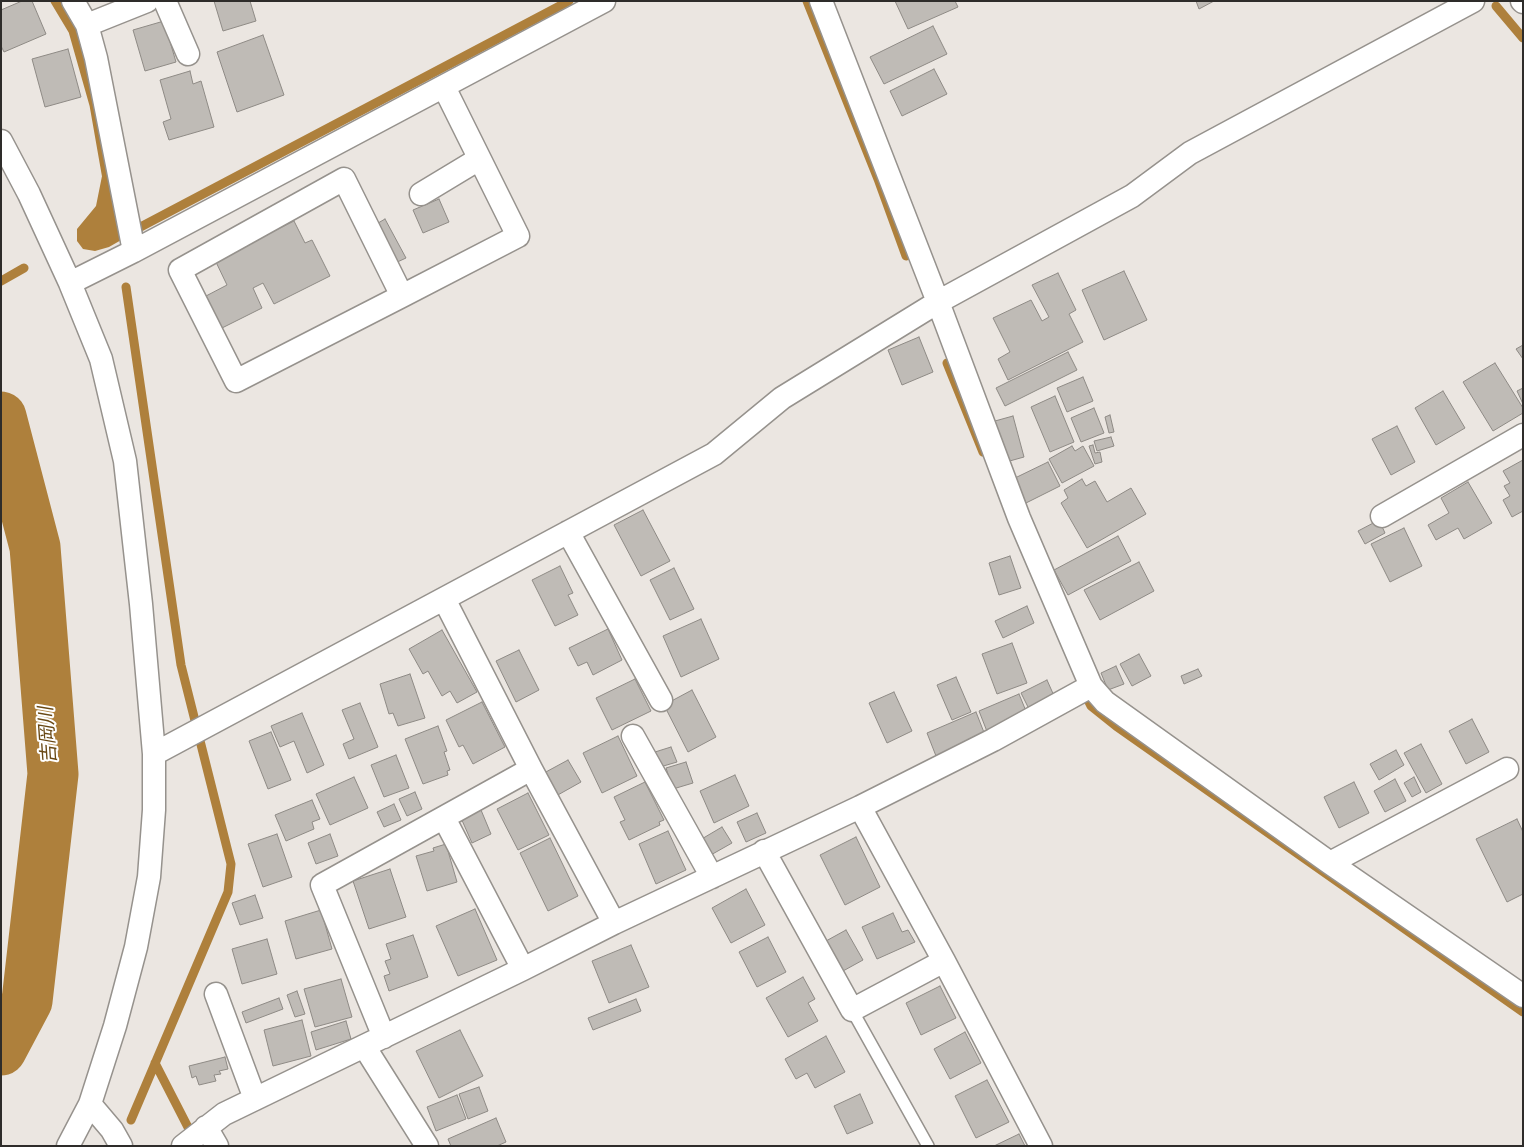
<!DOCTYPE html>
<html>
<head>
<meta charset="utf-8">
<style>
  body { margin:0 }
  #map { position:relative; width:1524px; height:1147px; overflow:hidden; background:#ebe6e1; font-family:Spectral,serif }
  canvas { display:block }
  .frame { position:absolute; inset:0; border:2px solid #2e2c2a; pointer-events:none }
</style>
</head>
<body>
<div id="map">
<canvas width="1524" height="1147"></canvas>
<div class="frame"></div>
</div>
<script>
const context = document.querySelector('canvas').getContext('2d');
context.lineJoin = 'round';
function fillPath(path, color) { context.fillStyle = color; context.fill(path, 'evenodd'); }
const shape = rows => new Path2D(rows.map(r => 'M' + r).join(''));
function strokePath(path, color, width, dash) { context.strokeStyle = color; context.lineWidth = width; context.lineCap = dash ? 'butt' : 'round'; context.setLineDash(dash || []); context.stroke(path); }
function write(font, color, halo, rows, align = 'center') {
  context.font = font + ' Spectral,"Noto Sans JP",serif'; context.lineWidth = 4; context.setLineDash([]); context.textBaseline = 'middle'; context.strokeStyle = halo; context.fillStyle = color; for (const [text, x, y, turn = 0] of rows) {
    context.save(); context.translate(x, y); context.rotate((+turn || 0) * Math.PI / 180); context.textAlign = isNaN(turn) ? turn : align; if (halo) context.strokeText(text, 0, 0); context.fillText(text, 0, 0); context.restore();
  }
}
fillPath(shape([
  [109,168,123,239,109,247,95,251,83,249,77,241,77,229,96,206,103,171]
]), '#ae803c');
strokePath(shape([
  [55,1,73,31,94,105,107,179],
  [807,1,878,179,906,256],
  [1496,6,1523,38],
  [131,232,569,1],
  [1,281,24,268],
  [126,287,181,665,231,864,228,892,131,1120],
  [947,363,983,452],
  [1083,690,1091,706,1116,726,1523,1012],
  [155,1063,193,1137]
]), '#ae803c', 9);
strokePath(shape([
  [1,417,35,547,53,774,27,1001,1,1050]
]), '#ae803c', 51);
const building = shape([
  [22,1,32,1,46,34,4,52,1,46,1,10,22,1],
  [214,1,250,1,256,21,223,31,214,1],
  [895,1,955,1,958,7,908,29,895,1],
  [1196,1,1214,1,1199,9,1196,1],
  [164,21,176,62,145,71,133,30,164,21],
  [933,26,947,54,884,84,870,57,933,26],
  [263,35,284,95,237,112,217,52,263,35],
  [68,49,81,97,45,107,32,59,68,49],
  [934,69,947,94,902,116,890,91,934,69],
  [190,71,193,84,201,81,214,127,169,140,163,122,171,119,160,80,190,71],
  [439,199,449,222,423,233,413,210,439,199],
  [385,219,406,258,393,264,373,226,385,219],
  [294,221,305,243,312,240,330,276,274,304,263,283,253,288,262,308,222,328,206,296,227,285,215,260,294,221],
  [1124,271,1147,320,1104,340,1082,290,1124,271],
  [1058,273,1076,310,1069,314,1083,342,1008,380,998,359,1010,352,993,318,1031,300,1042,321,1049,317,1032,285,1058,273],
  [919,337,933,372,902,385,888,350,919,337],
  [1523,345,1523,359,1516,349,1523,345],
  [1068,352,1077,370,1005,406,996,388,1068,352],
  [1495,363,1523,408,1523,413,1493,431,1463,382,1495,363],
  [1083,377,1093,401,1067,412,1057,388,1083,377],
  [1523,388,1523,404,1517,391,1523,388],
  [1443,391,1465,428,1436,445,1415,408,1443,391],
  [1055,396,1074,442,1050,452,1031,407,1055,396],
  [1094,408,1104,433,1081,442,1071,418,1094,408],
  [1110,415,1114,432,1109,433,1105,417,1110,415],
  [1013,416,1024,457,1006,462,995,421,1013,416],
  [1397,426,1415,462,1391,475,1372,439,1397,426],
  [1111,437,1114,446,1097,451,1094,441,1111,437],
  [1093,445,1095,453,1100,452,1102,462,1095,464,1089,446,1093,445],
  [1072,446,1075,451,1083,446,1094,466,1062,483,1049,459,1072,446],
  [1523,460,1523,511,1512,517,1503,500,1510,496,1504,486,1510,483,1503,471,1523,460],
  [1048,462,1060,486,1026,503,1015,478,1048,462],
  [1082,479,1086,486,1095,481,1107,502,1131,488,1146,514,1087,548,1061,503,1068,498,1064,490,1082,479],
  [1468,482,1492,523,1464,539,1458,528,1436,540,1428,525,1449,513,1441,498,1468,482],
  [643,510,670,561,641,576,614,525,643,510],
  [1379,520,1385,533,1365,544,1358,531,1379,520],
  [1404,528,1422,566,1390,582,1371,544,1404,528],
  [1118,536,1131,561,1068,595,1054,570,1118,536],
  [1010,556,1021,588,999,595,989,563,1010,556],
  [1139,562,1154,591,1100,620,1084,590,1139,562],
  [560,566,573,593,568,595,578,615,555,626,532,580,560,566],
  [674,568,694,609,670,620,650,580,674,568],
  [1027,606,1034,623,1003,638,995,621,1027,606],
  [701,619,719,659,681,677,663,636,701,619],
  [608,629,622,660,593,675,587,662,578,666,569,648,608,629],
  [442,630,477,692,457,703,450,691,442,696,428,671,423,674,409,649,442,630],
  [1012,643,1027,683,997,694,982,654,1012,643],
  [519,650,539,690,516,702,496,661,519,650],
  [1139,654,1151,676,1132,686,1120,664,1139,654],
  [1116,666,1124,684,1108,690,1101,673,1116,666],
  [1198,669,1202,676,1184,684,1181,676,1198,669],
  [410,674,425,718,398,726,393,713,389,714,380,684,410,674],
  [956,677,971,712,952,720,937,685,956,677],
  [635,679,651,711,612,730,596,698,635,679],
  [1047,680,1055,698,1030,711,1021,693,1047,680],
  [692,690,716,737,688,752,664,705,692,690],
  [894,692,912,731,887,743,869,703,894,692],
  [1019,694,1028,716,988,734,979,711,1019,694],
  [482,702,505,747,473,764,463,745,459,747,446,720,482,702],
  [360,703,378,747,349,759,343,744,354,739,342,710,360,703],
  [976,712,985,735,936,756,927,733,976,712],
  [302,713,324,765,307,773,294,741,280,747,271,726,302,713],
  [1472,719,1489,752,1466,764,1449,731,1472,719],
  [438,726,447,751,444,752,450,770,447,771,448,775,423,784,405,739,438,726],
  [271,732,291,780,268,789,249,741,271,732],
  [618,736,637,776,602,793,583,753,618,736],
  [1421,744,1442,784,1426,793,1404,753,1421,744],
  [671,747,677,762,660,767,655,752,671,747],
  [1396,750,1404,765,1379,780,1370,764,1396,750],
  [396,755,409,788,384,797,371,765,396,755],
  [568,760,581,782,556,796,544,773,568,760],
  [686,762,693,783,673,789,666,768,686,762],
  [735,775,749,806,714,823,700,791,735,775],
  [354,777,368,808,330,825,316,794,354,777],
  [1414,777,1421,792,1412,797,1404,783,1414,777],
  [1395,779,1406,801,1385,812,1374,791,1395,779],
  [645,782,664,820,659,822,660,825,629,840,620,822,625,820,614,797,645,782],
  [1354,782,1369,813,1339,828,1324,797,1354,782],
  [415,792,422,809,407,816,399,799,415,792],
  [528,793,549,835,518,850,497,809,528,793],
  [312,800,320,819,312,822,314,829,286,841,275,815,312,800],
  [394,804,401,820,384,827,377,812,394,804],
  [481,810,491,834,472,843,461,818,481,810],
  [757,813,766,833,746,842,737,822,757,813],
  [1517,819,1523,832,1523,894,1507,902,1476,839,1517,819],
  [722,827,732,843,709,856,700,840,722,827],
  [668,831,686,870,656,884,639,844,668,831],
  [277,834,292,877,263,887,248,844,277,834],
  [330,834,338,856,316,864,308,843,330,834],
  [856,837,880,887,845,905,820,855,856,837],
  [550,838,578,896,548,911,520,853,550,838],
  [446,844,457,882,427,891,416,856,434,851,433,848,446,844],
  [390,869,406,917,369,929,353,881,390,869],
  [746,889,765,925,731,943,712,908,746,889],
  [255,895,263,918,240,925,232,903,255,895],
  [475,909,497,960,458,976,436,926,475,909],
  [321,910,332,949,296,959,285,921,321,910],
  [893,913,902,932,908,930,915,942,877,959,862,927,893,913],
  [846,930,863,960,843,971,826,941,846,930],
  [413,935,428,977,389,991,384,976,390,974,385,961,391,959,386,944,413,935],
  [768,937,786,972,757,987,739,952,768,937],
  [267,939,277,974,242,984,232,949,267,939],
  [631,945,649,987,609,1003,592,961,631,945],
  [803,977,815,999,808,1003,818,1021,788,1037,766,998,803,977],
  [341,979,352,1017,315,1027,304,989,341,979],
  [940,986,956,1018,921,1035,906,1003,940,986],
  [297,991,305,1014,295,1017,287,995,297,991],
  [279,998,283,1009,246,1023,242,1012,279,998],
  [636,999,641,1011,593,1030,588,1018,636,999],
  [302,1020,311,1056,273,1066,264,1030,302,1020],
  [346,1021,351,1039,316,1050,311,1032,346,1021],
  [460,1030,483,1076,439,1098,416,1051,460,1030],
  [965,1032,981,1063,950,1079,934,1049,965,1032],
  [826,1036,845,1072,815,1088,807,1073,796,1079,785,1059,826,1036],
  [225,1057,228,1069,219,1071,221,1074,214,1075,216,1081,199,1085,196,1076,192,1078,189,1066,225,1057],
  [987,1080,1009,1122,976,1138,955,1096,987,1080],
  [479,1087,488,1111,468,1119,459,1094,479,1087],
  [860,1094,873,1123,847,1134,834,1106,860,1094],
  [457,1095,466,1119,436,1131,427,1107,457,1095],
  [496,1118,506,1142,497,1146,451,1146,448,1139,496,1118],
  [1019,1134,1025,1146,994,1146,1019,1134]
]);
fillPath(building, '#bfbbb6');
strokePath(building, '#8e8a85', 1);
const lane = shape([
  [852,1010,928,1146]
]);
const street = shape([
  [73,1,87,25,96,58,134,251],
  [165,1,188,54],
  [821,1,938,302,1019,518,1091,686,1105,702,1330,863,1523,996],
  [1522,1,1523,2],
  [87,25,147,1],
  [1,141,29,194,70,283,101,359,125,461,141,604,154,754,154,810,149,877,136,947,115,1026,90,1104,68,1146],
  [421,194,479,159],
  [70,283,134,251,604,1],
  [402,296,344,179,180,270,236,381,402,296,518,236,444,87],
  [1382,516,1523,435],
  [568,532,661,700],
  [444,599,531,769,614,923],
  [633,736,712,877],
  [154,754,714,454,782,398,938,302,1132,196,1190,153,1473,1],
  [860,807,944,961,1041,1146],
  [444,818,523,969],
  [764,851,852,1010,944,961],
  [1330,863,1507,769],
  [216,994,255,1099],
  [384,1037,322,885,531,769],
  [364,1046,427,1146],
  [90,1104,112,1130,121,1146],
  [206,1127,217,1146],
  [183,1146,224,1114,523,969,614,923,860,807,993,740,1091,686]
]);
strokePath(lane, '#96928d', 14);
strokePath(street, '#96928d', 25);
strokePath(lane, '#fff', 11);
strokePath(street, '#fff', 22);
write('italic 19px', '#694814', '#fff', [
  ["吉岡川",50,735,-94]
]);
</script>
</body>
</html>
